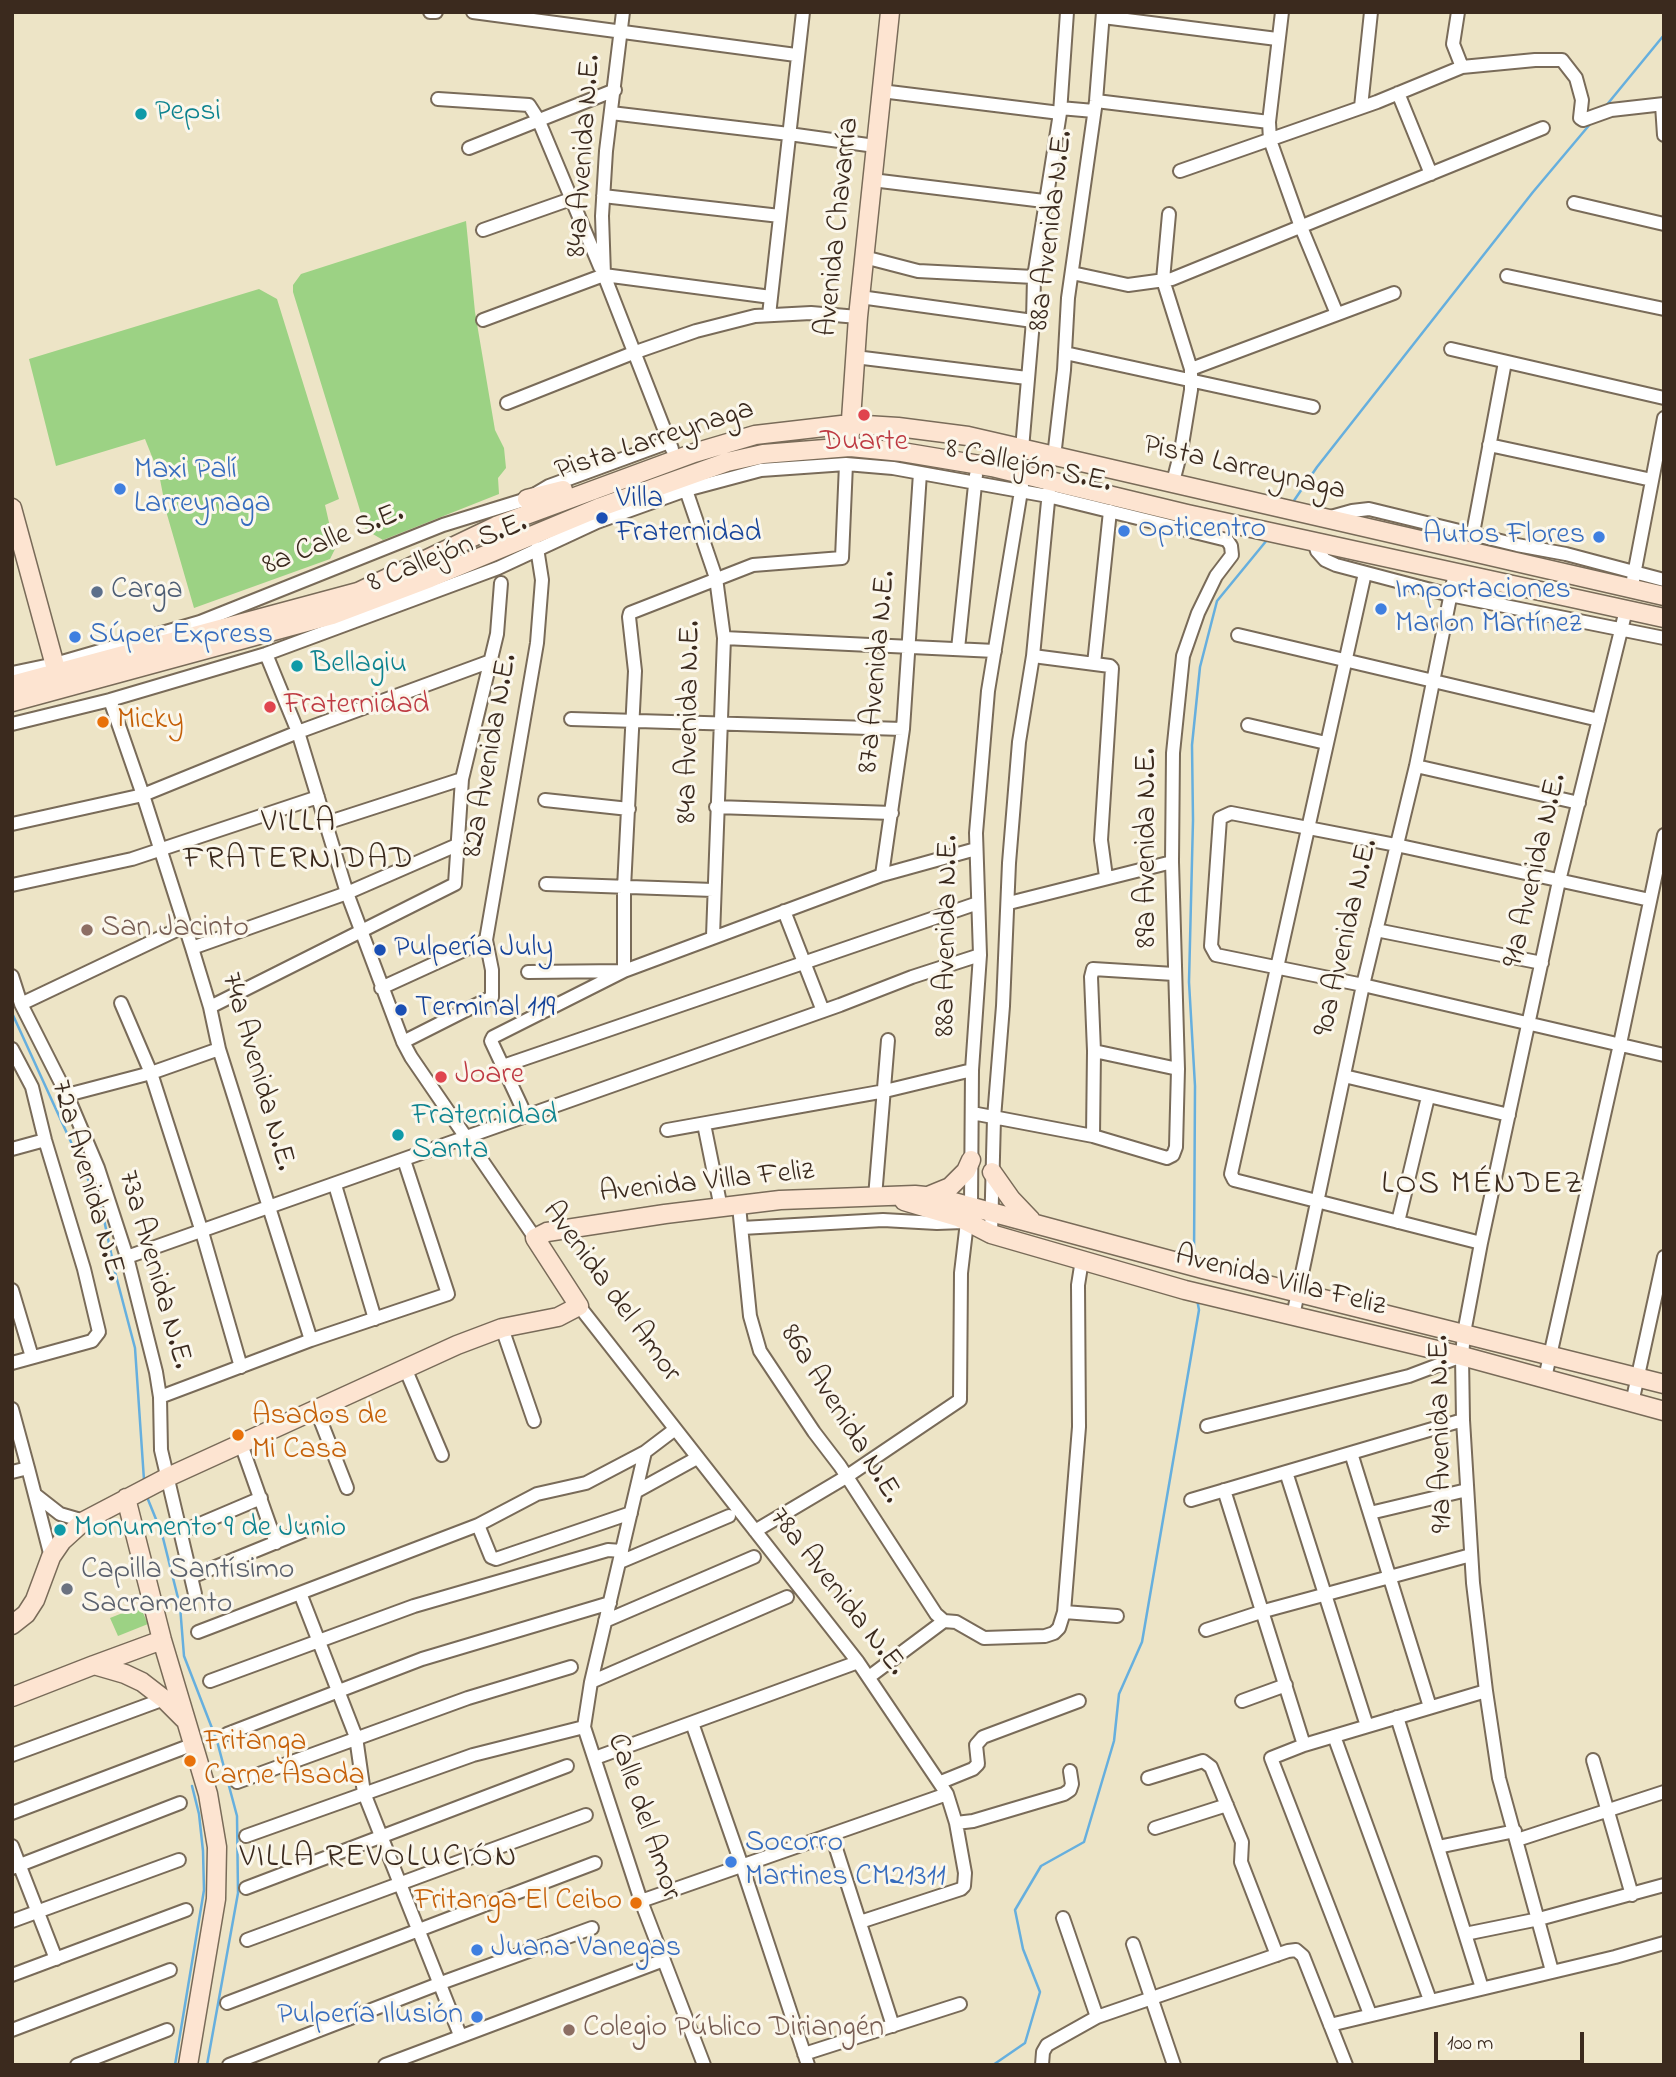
<!DOCTYPE html>
<html>
<head>
<meta charset="utf-8">
<style>
  body { margin:0 }
  #map { position:relative; width:1676px; height:2077px; overflow:hidden; background:#ede4c6; font-family:"Indie Flower",sans-serif }
  canvas { display:block }
  .frame { position:absolute; inset:0; border:14px solid #3b2a1e; pointer-events:none }
  .scale { position:absolute; left:1434px; top:2032px; width:150px; height:32px; box-sizing:border-box; border:4px solid #3b2a1e; border-top:0; padding-left:9px; font-size:21px; line-height:24px; white-space:nowrap; color:#3b2a1e; -webkit-text-stroke:5px #fbf7ec; paint-order:stroke }
</style>
</head>
<body>
<div id="map">
<canvas width="1676" height="2077"></canvas>
<div class="frame"></div>
<div class="scale">100 m</div>
</div>
<script>
const context = document.querySelector('canvas').getContext('2d');
context.lineJoin = 'round';
function fillPath(path, color) { context.fillStyle = color; context.fill(path, 'evenodd'); }
const shape = rows => new Path2D(rows.map(r => 'M' + r).join(''));
function strokePath(path, color, width, dash) { context.strokeStyle = color; context.lineWidth = width; context.lineCap = dash ? 'butt' : 'round'; context.setLineDash(dash || []); context.stroke(path); }
function write(font, color, halo, rows, align = 'center') {
  context.font = font + ' "Indie Flower",sans-serif'; context.lineWidth = 6; context.setLineDash([]); context.textBaseline = 'middle'; context.strokeStyle = halo; context.fillStyle = color; for (const [text, x, y, turn = 0] of rows) {
    context.save(); context.translate(x, y); context.rotate((+turn || 0) * Math.PI / 180); context.textAlign = isNaN(turn) ? turn : align; if (halo) context.strokeText(text, 0, 0); context.fillText(text, 0, 0); context.restore();
  }
}
fillPath(shape([
  [466,221,475,312,495,430,504,448,506,468,498,478,499,494,383,540,366,530,293,292,293,285,301,274],
  [259,289,277,299,339,499,325,505,335,549,330,559,194,608,166,511,171,508,169,502,164,500,159,474,145,439,56,466,29,359],
  [140,1606,148,1624,118,1636,110,1618]
]), '#9cd284');
strokePath(shape([
  [1605,107,1664,35],
  [1293,502,1317,467,1533,192,1591,123],
  [12,1013,102,1210,115,1272,135,1348,144,1480],
  [1194,1258,1195,1086,1189,982,1193,820,1192,745,1200,667,1217,601,1267,540],
  [147,1497,162,1534,180,1606,184,1656,217,1741,237,1816,238,1893,207,2065],
  [175,2065,204,1890,203,1851,199,1814,192,1786],
  [993,2065,1025,2043,1040,1992,1023,1949,1015,1910,1041,1866,1084,1842,1114,1741,1119,1694,1142,1642,1199,1310,1197,1299]
]), '#66afde', 2.5);
const street = shape([
  [430,12,436,12],
  [473,12,796,55],
  [623,12,606,151,602,216,604,275,672,449],
  [1282,12,1269,122,1270,140,1301,227,1337,314],
  [1458,12,1453,44,1462,67],
  [1103,17,1277,39],
  [881,91,1060,113],
  [1398,93,1431,174],
  [438,99,529,105,538,119,600,267],
  [1096,101,1269,122],
  [1662,105,1664,135],
  [1361,107,1371,12],
  [1060,108,1094,111],
  [611,113,789,134,875,146],
  [469,148,615,90],
  [1180,171,1377,102,1462,67,1535,60,1562,60,1576,78,1582,100,1580,118,1583,120,1611,110,1664,104],
  [872,180,1044,201],
  [603,196,780,216],
  [1574,203,1664,224],
  [1169,214,1163,280,1191,369,1191,390,1181,451,1173,482],
  [483,230,571,199],
  [864,257,918,271,1034,277],
  [1072,273,1128,285,1172,279,1543,128],
  [1507,276,1664,309],
  [860,297,1033,321],
  [769,315,803,12],
  [483,320,604,275,771,297],
  [1451,349,1664,398],
  [1065,353,1313,407],
  [855,357,1027,378],
  [1191,369,1394,293],
  [507,403,633,353,696,331,755,316,811,313,858,317],
  [1489,445,1652,480],
  [1022,449,1033,321,1034,277,1060,113,1067,12],
  [1054,457,1064,370,1068,298,1096,101,1103,12],
  [846,464,842,558,753,565,630,613,629,617,635,671,624,888,624,971,882,875,976,849],
  [689,484,686,490,716,578,724,638,713,936],
  [1327,518,1352,511,1369,509,1517,545,1566,554,1664,580],
  [1473,533,1505,362],
  [1314,541,1317,551,1325,560,1336,565,1450,595,1664,638],
  [1365,573,1231,1174,1234,1180,1246,1183,1481,1243],
  [1633,580,1664,418],
  [1238,635,1599,720],
  [724,638,995,651],
  [958,649,976,475],
  [266,654,298,732,347,893,403,1042,411,1057,535,1238],
  [1033,656,1110,666,1112,668,1101,840,1106,877],
  [1094,664,1110,511],
  [12,673,55,664,200,622,443,525,527,499,549,486,669,442],
  [110,700,143,795,192,948,210,1007,219,1049,311,1340],
  [571,719,903,729],
  [12,724,110,700,266,654,498,568,597,522,686,490,761,470,846,464,893,468,1048,496,1227,540,1231,546,1232,555,1216,576,1198,613,1183,656,1173,753,1172,862,1178,1069,1176,1147,1173,1155,1167,1158,1093,1136,972,1113],
  [1248,725,1326,743],
  [1416,766,1579,803],
  [545,800,629,809],
  [716,807,892,813],
  [326,823,462,779],
  [12,824,143,795,298,732,491,661],
  [882,875,903,729,920,473],
  [546,884,713,890],
  [12,885,132,859,318,797],
  [1650,900,1396,845,1231,813,1220,818,1211,946,1216,955,1363,985,1664,1055],
  [1009,903,1172,862],
  [784,911,823,1011],
  [1376,930,1542,963],
  [192,948,347,893,457,845],
  [12,976,21,1004,67,1095,98,1168,127,1257,156,1372,160,1397,161,1450,195,1594],
  [381,988,486,940],
  [121,1003,151,1073,202,1232,241,1367],
  [21,1004,185,926],
  [210,1007,455,884,462,779,497,634,501,583],
  [403,1042,492,997,492,970,486,940,537,643,542,580,537,548],
  [12,1049,32,1087,45,1140,84,1269,99,1332,92,1341,12,1363],
  [1094,1051,1178,1069],
  [503,1066,978,903],
  [1344,1076,1509,1115],
  [67,1095,151,1073,219,1049],
  [526,1116,491,1041,493,1037,624,971,528,972],
  [704,1124,721,1208],
  [667,1130,885,1091,972,1070],
  [1093,1136,1094,1051,1091,977,1093,969,1174,974],
  [12,1149,45,1140],
  [335,1185,375,1319],
  [875,1197,888,1040],
  [739,1206,750,1316,760,1351,814,1432,840,1466,936,1614,944,1621,956,1622,984,1638,1045,1636,1054,1633,1059,1628,1064,1612,1079,1427,1078,1285,1082,1260],
  [1398,1222,1428,1097],
  [742,1228,883,1220,937,1223,963,1222],
  [991,1234,994,1118,1003,1006,1009,863,1019,742,1033,656,1049,491],
  [127,1257,840,1005,912,977,980,955],
  [12,1290,32,1357],
  [579,1306,858,1662,947,1794,956,1823,965,1873,964,1886,961,1889,860,1922],
  [1293,1316,1363,985,1416,766,1455,573],
  [502,1328,534,1421],
  [405,1368,442,1455],
  [1545,1378,1620,1044,1664,835],
  [160,1397,311,1340,448,1294,404,1160],
  [1632,1403,1664,1257],
  [12,1409,28,1468],
  [316,1409,347,1488],
  [1207,1426,1409,1376,1462,1356],
  [674,1430,645,1452,591,1682,584,1727,641,1901,704,2065],
  [241,1444,276,1543],
  [1351,1453,1430,1707],
  [12,1472,28,1468,51,1557],
  [1286,1472,1367,1726],
  [1224,1490,1304,1745],
  [637,1491,697,1458],
  [37,1496,60,1514,84,1521],
  [1191,1500,1463,1420],
  [1370,1513,1467,1490],
  [478,1525,491,1557,496,1559,631,1513],
  [755,1531,846,1477,960,1400,961,1273,967,1222,971,1206,972,1070,980,955,976,833,988,691,1022,485],
  [181,1532,261,1498],
  [620,1562,729,1516],
  [191,1577,311,1528],
  [300,1593,356,1737,364,1793,460,2035],
  [1064,1612,1117,1616],
  [605,1621,754,1557],
  [1206,1630,1264,1611,1471,1555],
  [198,1632,478,1525,537,1494,586,1483,645,1452],
  [869,1677,944,1621],
  [210,1681,414,1606,608,1550,622,1551],
  [591,1682,787,1597],
  [1242,1701,1286,1685],
  [1397,1717,1482,1988],
  [692,1723,742,1866,808,2065],
  [227,1734,422,1659,610,1603],
  [1334,1736,1430,2000],
  [12,1755,164,1699],
  [595,1758,858,1662],
  [1593,1760,1632,1895],
  [1148,1778,1203,1761,1211,1767,1242,1842,1241,1862,1277,1955],
  [237,1782,468,1698,571,1667],
  [941,1782,973,1769,978,1764,976,1745,983,1737,1079,1701],
  [12,1813,194,1744],
  [956,1823,973,1821,1064,1794,1070,1790,1072,1784,1070,1771],
  [1155,1828,1227,1805],
  [246,1836,473,1755,584,1727],
  [832,1836,893,2026],
  [1517,1840,1664,1792],
  [12,1846,56,1959],
  [1438,1847,1515,1831],
  [12,1868,180,1803],
  [246,1888,567,1766],
  [641,1901,947,1794],
  [1063,1918,1097,2017],
  [12,1921,179,1860],
  [1465,1934,1539,1919,1664,1885],
  [247,1940,586,1815],
  [1133,1944,1174,2065],
  [1552,1971,1499,1778,1486,1691,1473,1583,1463,1420,1462,1356,1464,1333,1481,1243,1559,881,1626,610],
  [12,1975,186,1910],
  [227,2003,595,1863],
  [1370,2014,1271,1758,1304,1745,1486,1691],
  [1330,2025,1615,1957,1664,1943],
  [12,2030,170,1970],
  [804,2054,960,2004],
  [77,2065,167,2030],
  [229,2065,441,1983,592,1928],
  [385,2065,664,1960],
  [1042,2065,1043,2052,1047,2045,1097,2017,1288,1951,1296,1950,1303,1956,1346,2065]
]);
const secondary = shape([
  [850,434,858,317,890,12],
  [527,499,563,490],
  [12,508,60,684],
  [12,685,358,592,496,526,694,453,755,435,850,424,898,427,968,436,1664,596],
  [12,702,332,615,430,578,598,508,727,462,763,454,850,447,902,452,992,467,1187,514,1664,618],
  [992,1172,1011,1199,1031,1220],
  [928,1196,950,1187,966,1171,971,1160],
  [904,1201,958,1217,991,1234,1185,1290,1462,1356,1664,1411],
  [126,1498,162,1640,208,1794,217,1847,216,1899,188,2065],
  [12,1625,26,1614,35,1600,51,1557,62,1541,84,1521,168,1477,457,1345,502,1328,558,1317,579,1306,535,1238,547,1232,665,1214,780,1200,915,1195,935,1197,1203,1269,1664,1384],
  [94,1665,162,1640],
  [12,1697,94,1665,125,1674,142,1682,164,1699,184,1719]
]);
strokePath(street, '#796b59', 16);
strokePath(secondary, '#796b59', 21);
strokePath(street, '#fff', 12);
strokePath(secondary, '#fde4d1', 18);
for (const [x, y, r, color] of [
  [141,114,7,"#0f9aa8"],
  [864,415,7,"#e0444e"],
  [120,489,7,"#3f7fe0"],
  [602,518,7,"#1a4fb4"],
  [1124,531,7,"#3f7fe0"],
  [1599,537,7,"#3f7fe0"],
  [97,592,7,"#5c6f8a"],
  [1381,609,7,"#3f7fe0"],
  [75,637,7,"#3f7fe0"],
  [297,666,7,"#0f9aa8"],
  [270,707,7,"#e0444e"],
  [103,722,7,"#e8710a"],
  [87,930,7,"#8d6e63"],
  [380,950,7,"#1a4fb4"],
  [401,1010,7,"#1a4fb4"],
  [441,1077,7,"#e0444e"],
  [398,1135,7,"#0f9aa8"],
  [238,1435,7,"#e8710a"],
  [60,1530,7,"#0f9aa8"],
  [67,1589,7,"#6b7280"],
  [190,1761,7,"#e8710a"],
  [731,1862,7,"#3f7fe0"],
  [636,1903,7,"#e8710a"],
  [477,1950,7,"#3f7fe0"],
  [477,2017,7,"#3f7fe0"],
  [569,2030,7,"#8d6e63"]
]) { const dot = new Path2D(); dot.arc(x, y, r, 0, 2 * Math.PI); context.fillStyle = color; context.fill(dot); strokePath(dot, '#fbf7ec', 2.5); }
write('30px', '#0d838f', '#fbf7ec', [
  ["Pepsi",155,114],
  ["Bellagiu",311,666],
  ["Fraternidad",412,1118],
  ["Santa",412,1152],
  ["Monumento 9 de Junio",74,1530]
], 'left');
write('30px', '#3b2a1e', '#fbf7ec', [
  ["84a Avenida N.E.",586,156,-86],
  ["Avenida Chavarría",840,227,-84],
  ["88a Avenida N.E.",1053,231,-83],
  ["Pista Larreynaga",655,442,-18],
  ["8 Callejón S.E.",1028,468,12],
  ["Pista Larreynaga",1244,470,13],
  ["8a Calle S.E.",334,541,-22],
  ["8 Callejón S.E.",448,555,-22],
  ["87a Avenida N.E.",879,672,-85],
  ["84a Avenida N.E.",691,722,-89],
  ["82a Avenida N.E.",492,756,-80],
  ["89a Avenida N.E.",1149,848,-90],
  ["91a Avenida N.E.",1537,871,-77],
  ["88a Avenida N.E.",949,936,-89],
  ["90a Avenida N.E.",1348,938,-77],
  ["74a Avenida N.E.",256,1072,74],
  ["72a Avenida N.E.",86,1181,74],
  ["Avenida Villa Feliz",707,1184,-6],
  ["73a Avenida N.E.",153,1270,74],
  ["Avenida Villa Feliz",1280,1283,14],
  ["Avenida del Amor",610,1293,54],
  ["86a Avenida N.E.",839,1415,58],
  ["91a Avenida N.E.",1443,1434,-91],
  ["78a Avenida N.E.",836,1593,52],
  ["Calle del Amor",642,1817,71]
]);
write('30px', '#be3a42', '#fbf7ec', [
  ["Duarte",864,444,"center"],
  ["Fraternidad",284,707],
  ["Joare",455,1077]
], 'left');
write('30px', '#366cbe', '#fbf7ec', [
  ["Maxi Palí",134,472],
  ["Larreynaga",134,506],
  ["Opticentro",1138,531],
  ["Autos Flores",1585,537,"right"],
  ["Importaciones",1395,592],
  ["Marlon Martínez",1395,626],
  ["Súper Express",89,637],
  ["Socorro",745,1845],
  ["Martines CM21311",745,1879],
  ["Juana Vanegas",491,1950],
  ["Pulpería Ilusión",463,2017,"right"]
], 'left');
write('30px', '#164399', '#fbf7ec', [
  ["Villa",616,501],
  ["Fraternidad",616,535],
  ["Pulpería July",394,950],
  ["Terminal 119",415,1010]
], 'left');
write('30px', '#4e5e75', '#fbf7ec', [
  ["Carga",111,592]
], 'left');
write('30px', '#c56008', '#fbf7ec', [
  ["Micky",117,722],
  ["Asados de",252,1418],
  ["Mi Casa",252,1452],
  ["Fritanga",204,1744],
  ["Carne Asada",204,1778],
  ["Fritanga El Ceibo",622,1903,"right"]
], 'left');
write('30px', '#785e54', '#fbf7ec', [
  ["San Jacinto",101,930],
  ["Colegio Público Diriangén",583,2030]
], 'left');
write('30px', '#5b616d', '#fbf7ec', [
  ["Capilla Santísimo",81,1572],
  ["Sacramento",81,1606]
], 'left');
context.letterSpacing = '2px';
write('32px', '#3b2a1e', '#fbf7ec', [
  ["VILLA",299,825],
  ["FRATERNIDAD",299,862],
  ["LOS MÉNDEZ",1483,1187],
  ["VILLA REVOLUCIÓN",379,1860]
]);
context.letterSpacing = '0px';
</script>
</body>
</html>
